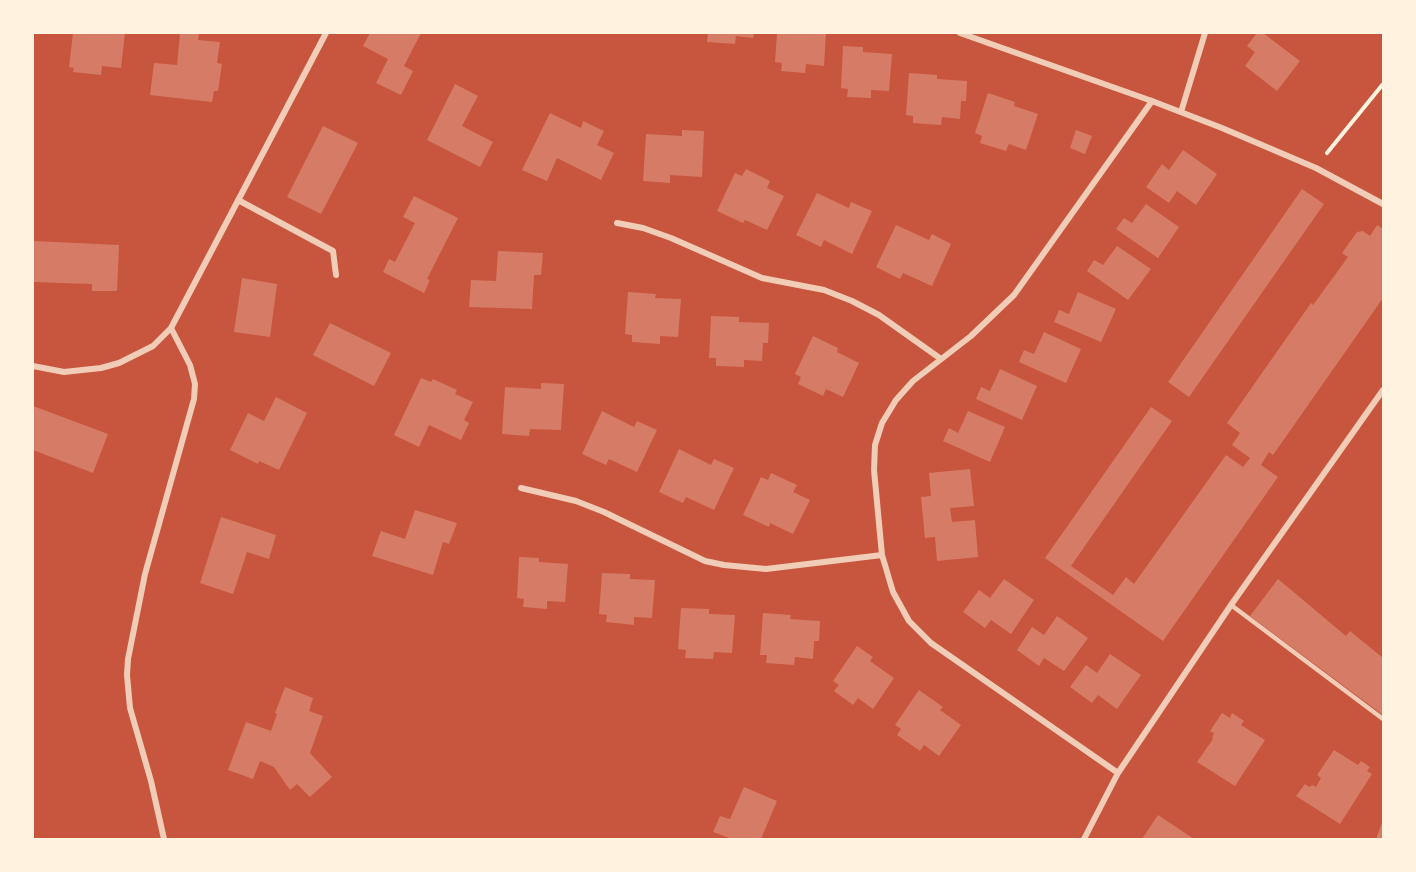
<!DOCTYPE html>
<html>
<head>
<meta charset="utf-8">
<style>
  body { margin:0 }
  #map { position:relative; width:1416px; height:872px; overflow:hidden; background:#c8553d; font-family:"Golos Text",sans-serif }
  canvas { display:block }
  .frame { position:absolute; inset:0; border:34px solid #fff3e0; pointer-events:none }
</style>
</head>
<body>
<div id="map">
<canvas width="1416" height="872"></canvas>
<div class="frame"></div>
</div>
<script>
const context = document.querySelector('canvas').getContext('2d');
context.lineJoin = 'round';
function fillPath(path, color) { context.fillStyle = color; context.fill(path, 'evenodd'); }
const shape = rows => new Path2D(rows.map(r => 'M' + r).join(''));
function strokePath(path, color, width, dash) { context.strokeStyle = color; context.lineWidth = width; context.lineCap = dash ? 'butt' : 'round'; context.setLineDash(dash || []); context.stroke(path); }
fillPath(shape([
  [73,33,125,33,121,68,102,66,101,75,73,72,74,68,69,67],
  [180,33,199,33,198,40,220,42,217,63,222,64,218,91,214,91,212,102,150,95,154,63,177,65],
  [370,33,421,33,404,66,413,71,401,95,376,83,388,59,363,46],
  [708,33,754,33,753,38,736,36,735,44,707,42],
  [777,33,826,33,824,66,806,64,805,73,781,71,782,63,775,62],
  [1257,33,1263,33,1300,61,1277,91,1245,66,1255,52,1247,46],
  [843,46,863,47,863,52,892,54,889,91,871,90,871,98,847,97,848,89,841,88],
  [909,73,937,75,937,79,967,81,966,101,961,101,960,119,942,117,941,125,913,123,913,116,906,115],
  [455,84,478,96,462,126,493,142,480,167,427,140],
  [988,93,1015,102,1014,106,1038,114,1026,150,1009,144,1006,151,980,143,982,136,975,133],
  [550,113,581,128,583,121,604,131,597,145,614,153,601,180,557,158,547,181,522,170],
  [323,126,358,143,321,214,287,197],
  [682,130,704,131,702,177,670,175,670,183,643,181,646,134,682,136],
  [1076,130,1092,136,1085,154,1070,148],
  [1183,150,1217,174,1196,205,1177,191,1169,203,1146,187,1162,164,1169,170],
  [746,169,770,181,767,188,784,196,767,230,745,220,743,223,717,211,735,173,742,176],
  [1302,189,1324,204,1189,397,1168,382],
  [817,193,849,208,851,202,872,211,852,254,824,240,821,247,796,235],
  [414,196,458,218,427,279,430,280,424,293,383,272,389,259,395,262,415,223,403,217],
  [1146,204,1179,227,1158,258,1116,229,1124,218,1132,223],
  [896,225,929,240,932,234,951,244,932,286,903,273,900,279,876,267],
  [1377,225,1383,229,1383,298,1273,455,1269,452,1261,465,1278,477,1163,641,1045,558,1151,407,1172,421,1071,566,1113,595,1126,577,1134,584,1226,455,1243,467,1250,458,1232,445,1240,433,1227,423,1311,303,1313,305,1348,257,1342,253,1357,232,1363,231,1370,236],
  [33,241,119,245,117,291,92,291,92,284,33,282],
  [1117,246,1151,269,1128,300,1087,271,1094,260,1103,265],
  [498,251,543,253,541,275,534,275,532,309,469,307,471,280,496,281],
  [242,278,277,284,270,337,234,332],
  [628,292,656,294,655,298,681,299,678,337,660,336,660,344,632,342,632,335,625,334],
  [1078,292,1116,309,1101,342,1054,322,1059,310,1069,314],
  [711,316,739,317,739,322,769,323,768,343,763,343,762,361,744,360,744,367,716,366,716,358,709,358],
  [330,323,391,353,374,386,313,355],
  [1044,332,1081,349,1066,383,1019,362,1024,350,1034,354],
  [813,336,838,348,837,352,859,363,843,397,826,389,823,396,798,384,801,377,795,374],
  [1000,369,1037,386,1022,420,976,399,981,387,990,391],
  [421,378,431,382,433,379,457,390,455,394,473,402,464,420,469,423,461,440,429,425,419,447,394,435],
  [541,383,564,384,561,430,530,429,529,436,502,434,505,387,541,389],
  [276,397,307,413,279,470,259,461,258,464,230,450,248,413,264,421],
  [33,406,108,434,93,473,33,450],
  [602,411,634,427,637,421,657,430,637,472,609,459,606,465,582,454],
  [968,411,1005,427,990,462,943,441,949,428,958,433],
  [679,449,711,465,714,459,734,468,714,510,686,497,683,503,659,492],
  [970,469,974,506,950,508,952,522,975,520,978,557,937,561,935,537,925,538,921,497,931,496,929,473],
  [771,473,797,485,793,492,810,500,793,534,770,523,769,527,743,515,761,477,768,480],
  [415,510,457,523,449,544,443,542,433,575,372,556,381,531,405,539],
  [221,517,276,535,269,559,247,552,233,594,200,583],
  [519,557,539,558,539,562,568,564,565,602,547,601,547,609,523,607,524,599,517,598],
  [602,573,630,574,630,579,655,580,652,618,634,617,634,625,606,622,607,615,599,614],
  [1004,579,1034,600,1011,634,991,620,985,628,963,612,979,590,990,598],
  [1278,579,1346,636,1350,631,1383,658,1383,715,1250,616],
  [681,608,709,609,709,614,735,615,732,653,714,652,713,659,685,658,686,650,678,649],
  [763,613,791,615,790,619,820,621,819,641,814,641,813,659,795,657,794,665,766,663,767,655,760,655],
  [1057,616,1088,638,1064,671,1044,658,1039,666,1017,650,1032,627,1044,635],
  [857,646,873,657,870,661,894,678,873,709,858,698,853,705,834,691,839,685,833,681],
  [1110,654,1141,675,1117,709,1098,695,1092,703,1070,687,1086,665,1097,673],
  [285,687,313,698,309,711,323,716,310,753,332,777,310,797,297,784,290,790,274,767,260,761,253,779,228,770,246,722,271,731,277,714,275,713],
  [919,690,943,707,940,710,961,725,939,756,924,745,920,751,897,735,901,729,895,725],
  [1222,713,1230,718,1232,713,1244,721,1241,725,1265,740,1235,786,1197,762,1213,739,1212,738,1214,733,1210,731],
  [1334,750,1358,765,1361,761,1370,767,1367,771,1372,774,1340,824,1296,796,1305,784,1309,787,1313,785,1316,787,1321,778,1317,775],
  [744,787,777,801,761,839,732,839,713,832,720,816,730,819],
  [1158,815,1194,839,1142,839],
  [1383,820,1383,839,1376,839]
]), '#d67c66');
strokePath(shape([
  [1327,153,1383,84]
]), '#fff3e0', 4);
strokePath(shape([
  [1231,605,1383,719]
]), '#f1ccb7', 4.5);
strokePath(shape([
  [960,33,1152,101,1222,128,1316,168,1383,204],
  [1181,112,1205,33],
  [238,200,333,251,336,275],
  [617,223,643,228,671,238,762,278,824,290,852,301,879,315,941,359],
  [33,366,64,372,101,368,119,363,153,346,171,328,326,33],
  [521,488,576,501,604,512,705,561,724,565,766,569,882,555],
  [1118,773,931,643,909,621,893,592,882,555,874,470,875,445,882,423,896,400,913,381,971,336,1014,295,1152,101],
  [164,839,151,781,130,708,127,675,128,659,145,574,194,399,195,384,190,365,171,328],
  [1084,839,1118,773,1151,724,1231,605,1383,390]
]), '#f1ccb7', 6);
</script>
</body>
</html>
